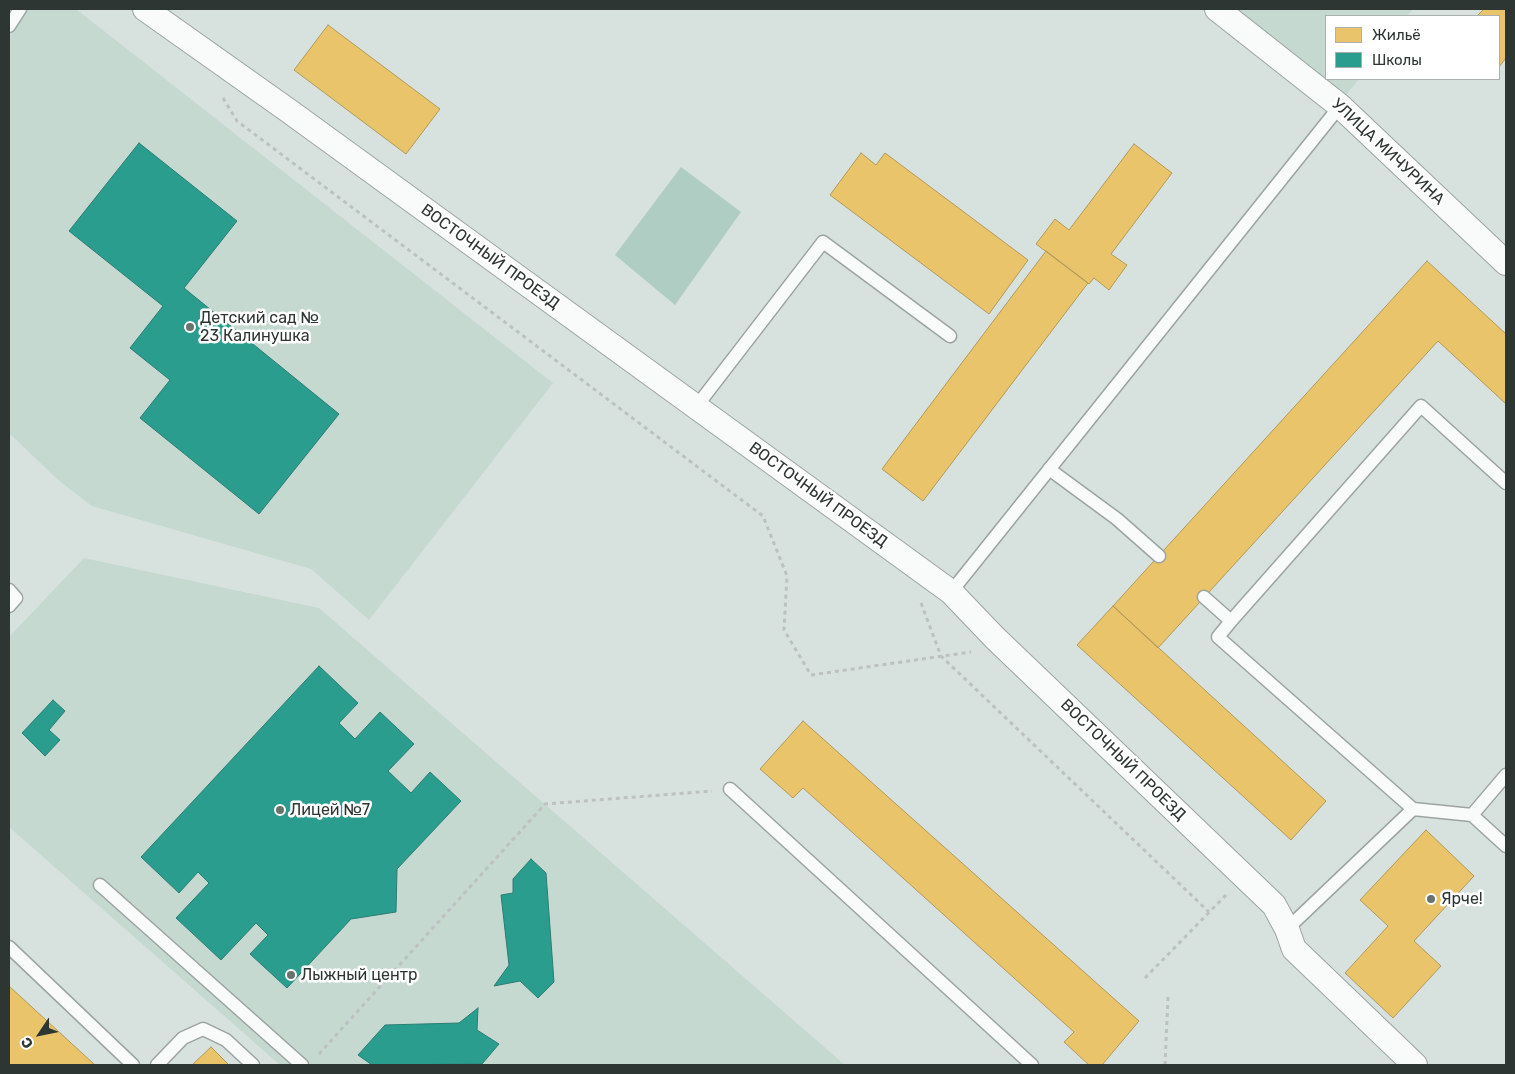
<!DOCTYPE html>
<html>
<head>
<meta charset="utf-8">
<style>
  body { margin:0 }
  #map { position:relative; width:1515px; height:1074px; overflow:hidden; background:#d7e2de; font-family:Rubik,sans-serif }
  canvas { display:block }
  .frame { position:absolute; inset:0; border:10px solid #2e3633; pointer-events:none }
  .legend { position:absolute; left:1325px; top:15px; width:175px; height:65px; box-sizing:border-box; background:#fff; border:1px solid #abafad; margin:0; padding:6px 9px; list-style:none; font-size:15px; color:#2e3633 }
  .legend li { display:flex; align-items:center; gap:10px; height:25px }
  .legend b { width:25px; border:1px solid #abafad }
  .north { position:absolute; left:15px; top:1009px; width:50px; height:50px; -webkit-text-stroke:4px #fff; paint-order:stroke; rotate:236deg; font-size:14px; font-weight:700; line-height:20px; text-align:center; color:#2e3633 }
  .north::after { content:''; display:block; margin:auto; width:18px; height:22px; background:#2e3633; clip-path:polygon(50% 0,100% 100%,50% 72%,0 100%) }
</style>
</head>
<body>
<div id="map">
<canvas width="1515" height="1074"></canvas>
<div class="frame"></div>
<ul class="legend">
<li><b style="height:14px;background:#e9c46a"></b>Жильё</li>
<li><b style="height:14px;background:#2a9d8f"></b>Школы</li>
</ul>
<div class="north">С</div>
</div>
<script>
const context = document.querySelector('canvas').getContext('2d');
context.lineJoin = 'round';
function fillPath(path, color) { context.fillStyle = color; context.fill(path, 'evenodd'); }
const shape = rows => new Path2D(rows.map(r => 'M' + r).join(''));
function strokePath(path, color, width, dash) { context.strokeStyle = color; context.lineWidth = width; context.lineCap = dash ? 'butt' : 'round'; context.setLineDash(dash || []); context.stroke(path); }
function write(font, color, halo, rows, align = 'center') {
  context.font = font + ' Rubik,sans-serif'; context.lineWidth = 5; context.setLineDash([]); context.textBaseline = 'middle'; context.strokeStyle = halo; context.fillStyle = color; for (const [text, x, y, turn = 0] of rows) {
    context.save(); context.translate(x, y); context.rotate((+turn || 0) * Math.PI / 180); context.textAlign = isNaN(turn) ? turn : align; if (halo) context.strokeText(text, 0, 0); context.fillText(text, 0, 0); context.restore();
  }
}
fillPath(shape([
  [28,9,76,9,553,383,369,620,311,569,92,506,58,480,9,433,9,37],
  [1226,9,1413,9,1407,16,1326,16,1326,79,1359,79,1343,99],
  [84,558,319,608,845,1065,280,1065,9,827,9,637]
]), '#c5d9d1');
fillPath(shape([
  [681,167,741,212,675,305,615,255]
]), '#afcdc2');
const homes = shape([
  [1484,9,1506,9,1506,58,1499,67,1499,16,1477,16,1484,9],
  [328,25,440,109,406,154,294,70,328,25],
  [1134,144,1172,173,1111,254,1127,265,1109,290,1094,278,1089,284,1036,244,1055,219,1069,230,1134,144],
  [861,153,876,165,885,153,1028,260,989,314,830,195,861,153],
  [1046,251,1088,283,923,501,882,469,1046,251],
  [1427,261,1506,334,1506,404,1438,341,1158,648,1113,606,1427,261],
  [1113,606,1326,801,1291,840,1077,645,1113,606],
  [803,721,1139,1021,1102,1065,1089,1065,1064,1042,1074,1032,803,788,793,798,760,769,803,721],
  [1426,830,1474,876,1414,941,1441,966,1393,1018,1345,973,1388,926,1360,900,1426,830],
  [9,986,95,1065,9,1065,9,986],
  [211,1047,229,1065,192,1065,211,1047]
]);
fillPath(homes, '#e9c46a');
strokePath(homes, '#b1995a', 1);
const schools = shape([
  [139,143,237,221,184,288,339,414,259,514,140,418,170,380,130,348,163,306,69,231,139,143],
  [319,666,358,703,339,723,355,739,380,712,414,744,388,771,411,793,430,772,461,801,397,869,396,912,351,919,287,988,250,954,268,935,256,923,221,960,176,918,209,883,198,872,179,893,141,857,319,666],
  [53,700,65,711,49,730,60,740,45,756,22,733,53,700],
  [531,859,546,873,554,982,538,998,520,981,494,986,509,965,501,895,513,893,513,879,531,859],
  [478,1008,477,1030,499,1044,482,1064,372,1065,358,1055,385,1025,459,1023,478,1008]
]);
fillPath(schools, '#2a9d8f');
strokePath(schools, '#2b7e73', 1);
const lane = shape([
  [9,26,20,9],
  [696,407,823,242,950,336],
  [1049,469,1117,519,1159,556],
  [9,590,16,598,9,606],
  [951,592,1340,106],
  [1204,597,1231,621,1421,406,1506,483],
  [1231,621,1218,637,1413,809,1472,815,1506,775],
  [730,789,1032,1065],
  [1472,815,1506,846],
  [100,885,302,1065],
  [1287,929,1413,809],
  [9,947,133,1065],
  [157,1065,183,1038,203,1029,226,1040,253,1065]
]);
const street = shape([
  [145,9,289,111,951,592,995,638,1274,905,1287,929,1294,949,1415,1065],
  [1217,9,1340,106,1506,263]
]);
strokePath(lane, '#9ca4a1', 15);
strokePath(street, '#9ca4a1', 26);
strokePath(shape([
  [223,98,237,121,763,516,787,576,784,630,811,675,971,652],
  [921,603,941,656,1209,912],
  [1145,978,1227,894],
  [319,1054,545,804,712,791],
  [1165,1065,1168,997]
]), '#bdc1bf', 3, [4, 4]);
strokePath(lane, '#f9fbfa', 12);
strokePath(street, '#f9fbfa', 24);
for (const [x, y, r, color] of [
  [190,327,5,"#69726f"],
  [280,810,5,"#69726f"],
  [1431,899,5,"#69726f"],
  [291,975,5,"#69726f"]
]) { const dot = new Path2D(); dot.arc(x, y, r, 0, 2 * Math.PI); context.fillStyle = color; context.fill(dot); strokePath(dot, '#fff', 2); }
write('16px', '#2e3633', '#fff', [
  ["УЛИЦА МИЧУРИНА",1388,152,43],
  ["ВОСТОЧНЫЙ ПРОЕЗД",490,257,36],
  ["ВОСТОЧНЫЙ ПРОЕЗД",818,495,36],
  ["ВОСТОЧНЫЙ ПРОЕЗД",1123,760,44]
]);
write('16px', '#2e3633', '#fff', [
  ["Детский сад №",200,318],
  ["23 Калинушка",200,336],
  ["Лицей №7",290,810],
  ["Ярче!",1441,899],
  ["Лыжный центр",301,975]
], 'left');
</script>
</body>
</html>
